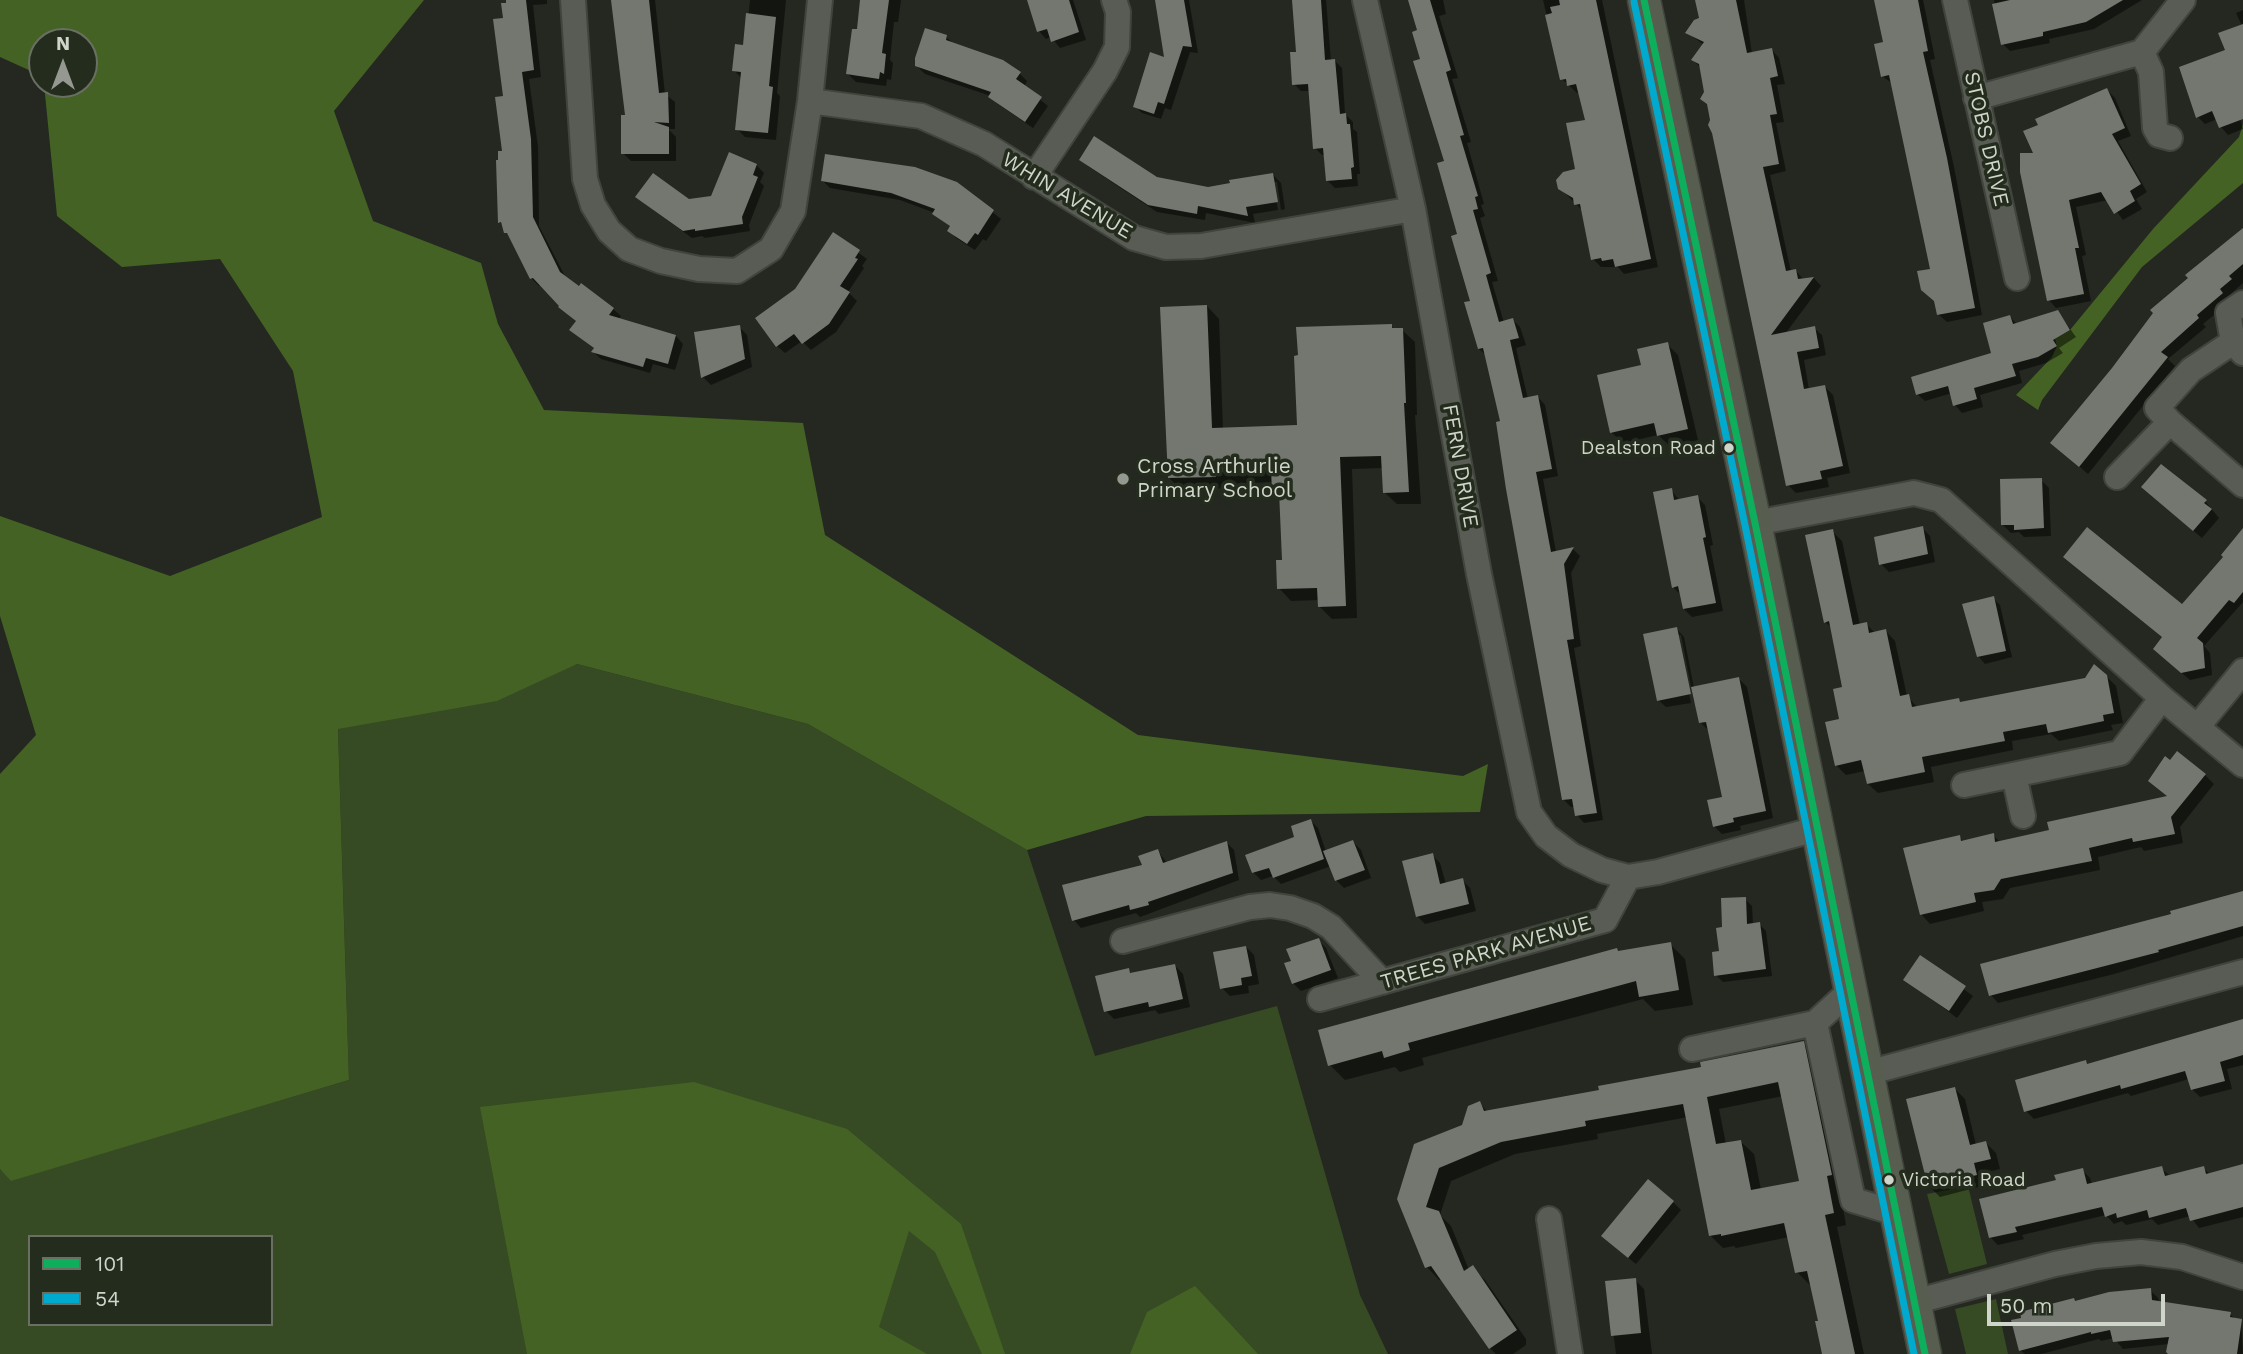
<!DOCTYPE html>
<html>
<head>
<meta charset="utf-8">
<style>
  body { margin:0 }
  #map { position:relative; width:2243px; height:1354px; overflow:hidden; background:#242820; font-family:"Work Sans",sans-serif }
  canvas { display:block }
  .legend { position:absolute; left:28px; top:1235px; width:245px; height:91px; box-sizing:border-box; background:#242c1d; border:2px solid #697063; margin:0; padding:9px 12px; list-style:none; font-size:21px; color:#d0d5cc }
  .legend li { display:flex; align-items:center; gap:14px; height:35px }
  .legend b { width:35px; border:2px solid #697063 }
  .north { position:absolute; left:28px; top:28px; width:70px; height:70px; box-sizing:border-box; background:#242c1d; border:2px solid #697063; border-radius:50%; rotate:0deg; font-size:19px; font-weight:700; line-height:28px; text-align:center; color:#d0d5cc }
  .north::after { content:''; display:block; margin:auto; width:24px; height:32px; background:#949890; clip-path:polygon(50% 0,100% 100%,50% 72%,0 100%) }
  .scale { position:absolute; left:1987px; top:1294px; width:178px; height:32px; box-sizing:border-box; border:4px solid #d0d5cc; border-top:0; padding-left:9px; font-size:21px; line-height:24px; white-space:nowrap; color:#d0d5cc; -webkit-text-stroke:5px #242c1d; paint-order:stroke }
</style>
</head>
<body>
<div id="map">
<canvas width="2243" height="1354"></canvas>
<ul class="legend">
<li><b style="height:9px;background:#0daf5c"></b>101</li>
<li><b style="height:9px;background:#00a9ce"></b>54</li>
</ul>
<div class="north">N</div>
<div class="scale">50 m</div>
</div>
<script>
const context = document.querySelector('canvas').getContext('2d');
context.lineJoin = 'round';
function fillPath(path, color) { context.fillStyle = color; context.fill(path, 'evenodd'); }
const shape = rows => new Path2D(rows.map(r => 'M' + r).join(''));
function strokePath(path, color, width, dash) { context.strokeStyle = color; context.lineWidth = width; context.lineCap = dash ? 'butt' : 'round'; context.setLineDash(dash || []); context.stroke(path); }
function write(font, color, halo, rows, align = 'center') {
  context.font = font + ' "Work Sans",sans-serif'; context.lineWidth = 7; context.setLineDash([]); context.textBaseline = 'middle'; context.strokeStyle = halo; context.fillStyle = color; for (const [text, x, y, turn = 0] of rows) {
    context.save(); context.translate(x, y); context.rotate((+turn || 0) * Math.PI / 180); context.textAlign = isNaN(turn) ? turn : align; if (halo) context.strokeText(text, 0, 0); context.fillText(text, 0, 0); context.restore();
  }
}
fillPath(shape([
  [577,664,808,724,1027,850,1095,1056,1277,1006,1360,1295,1388,1354,0,1354,0,1169,12,1180,349,1080,338,728],
  [30,1237,271,1237,271,1324,30,1324],
  [1968,1186,1987,1264,1949,1274,1927,1194],
  [1996,1299,2008,1354,1966,1354,1955,1309]
]), '#364a23');
fillPath(shape([
  [0,0,424,0,334,111,373,221,481,263,498,324,544,410,803,423,825,535,1138,735,1463,776,1488,764,1480,812,1146,816,1027,850,808,724,577,664,497,701,338,729,349,1080,11,1181,0,1169,0,774,36,735,0,616,0,516,170,576,322,517,293,371,220,259,122,267,57,216,44,84,84,84,84,42,42,42,42,76,0,57],
  [2243,124,2243,183,2142,267,2042,400,2038,410,2016,395,2052,357,2057,346,2055,339,2070,330,2153,229,2239,137],
  [694,1082,847,1129,961,1224,1005,1354,982,1354,935,1252,909,1231,879,1327,927,1354,527,1354,480,1107],
  [1195,1286,1258,1354,1130,1354,1147,1312]
]), '#456225');
fillPath(shape([
  [508,0,547,0,547,4,533,5,541,77,529,79,538,147,539,226,566,278,579,288,581,285,613,309,621,316,618,320,676,336,683,344,675,370,653,364,650,373,601,359,593,352,595,349,572,330,577,322,560,307,561,306,542,284,539,286,531,278,511,238,500,222,498,162,504,152,505,19],
  [615,0,655,0,665,94,675,102,675,129,668,129,676,137,676,161,631,161,623,153,627,117],
  [750,0,786,0,777,93,780,96,776,140,745,137,737,129,742,79,734,70,745,47],
  [862,0,901,0,898,22,894,22,890,60,893,63,891,80,887,79,886,86,856,82,848,74,858,31],
  [1029,0,1073,0,1086,40,1060,48,1051,37,1046,39,1039,31],
  [1156,0,1189,0,1198,53,1190,52,1171,110,1165,108,1161,119,1142,113,1135,106,1166,59],
  [1294,0,1326,0,1331,61,1335,61,1342,68,1345,114,1353,122,1353,129,1357,132,1360,174,1357,174,1358,186,1335,188,1328,181,1325,155,1322,155,1315,148,1310,91,1301,91,1294,84,1298,54],
  [1410,0,1443,0,1446,14,1439,16,1458,78,1452,79,1471,142,1467,143,1484,204,1481,205,1485,216,1480,218,1498,281,1492,282,1504,323,1513,320,1520,327,1526,345,1516,348,1528,399,1538,397,1545,405,1558,476,1543,479,1556,552,1573,549,1580,556,1571,573,1581,646,1574,648,1603,820,1584,823,1577,815,1575,807,1571,807,1564,800,1502,423,1487,356,1479,349,1446,162,1422,61,1419,32],
  [1543,0,1602,0,1658,267,1624,274,1618,267,1601,267,1593,259,1584,212,1560,188,1578,171,1587,121,1580,92,1577,93,1562,79],
  [1697,0,1744,0,1752,54,1772,50,1779,58,1785,84,1777,85,1784,122,1776,123,1786,171,1770,175,1791,272,1796,271,1804,280,1814,278,1821,286,1785,334,1814,328,1822,335,1826,355,1804,360,1809,390,1825,387,1833,395,1850,473,1827,478,1829,487,1796,493,1788,485,1701,68,1693,60,1704,45,1687,32,1701,20],
  [1876,0,1923,0,1935,59,1930,60,1954,167,1982,315,1947,322,1939,315,1932,270,1893,84,1882,76,1885,43],
  [1994,0,2142,0,2094,29,2049,39,2050,43,2010,51,2003,44],
  [2243,10,2243,109,2238,111,2243,129,2228,135,2221,127,2217,119,2205,124,2198,117,2227,51,2242,26,2236,13],
  [946,37,955,45,1019,73,1027,81,1024,87,1048,106,1033,128,998,104,991,96,925,74,916,65],
  [2107,90,2115,98,2131,136,2118,141,2147,192,2136,199,2142,209,2123,220,2108,200,2076,207,2086,255,2082,256,2091,301,2056,308,2049,300,2036,155],
  [1081,159,1156,178,1208,188,1273,175,1281,183,1285,209,1281,210,1277,182,1273,182,1278,210,1253,214,1255,223,1206,213,1205,220,1157,212,1089,167],
  [756,165,764,173,760,182,764,186,749,225,750,231,705,238,702,236,692,238,645,204,712,197],
  [822,180,956,183,1001,219,986,241,983,239,975,250,956,238,949,230,951,227,935,213,900,200,830,188],
  [2243,230,2243,283,2226,298,2230,302,2203,324,2206,327,2168,359,2175,366,2088,474,2060,450,2190,278],
  [834,235,867,259,862,266,864,268,848,292,857,301,836,332,811,350,802,341,785,353,777,346,796,291],
  [1207,306,1219,319,1223,430,1298,427,1391,326,1395,330,1402,330,1415,342,1417,415,1415,415,1421,504,1397,504,1384,492,1383,468,1352,469,1357,618,1332,619,1319,606,1319,600,1291,601,1279,588,1283,561,1281,498,1274,491,1273,482,1227,484,1227,488,1182,490,1169,478],
  [2058,312,2076,337,2059,348,2063,353,2046,363,2019,371,2022,383,1980,395,1983,407,1962,413,1955,405,1952,393,1925,401,1917,394,1994,354,2010,317,2017,324],
  [739,327,747,335,752,367,711,385,703,377],
  [1667,344,1678,355,1698,440,1670,446,1658,435,1623,443,1612,433,1643,366],
  [2041,480,2049,488,2051,536,2024,537,2019,532,2011,533,2003,525],
  [1671,490,1680,501,1697,497,1705,505,1713,545,1710,546,1723,611,1692,617,1684,609,1682,596,1673,587],
  [2151,495,2205,501,2219,518,2202,538],
  [1922,528,1930,536,1935,562,1889,572,1881,564],
  [1832,531,1842,541,1860,625,1866,624,1876,634,1886,631,1895,641,1907,696,1918,708,1958,700,1962,703,2106,676,2116,686,2123,723,2111,725,2113,730,2059,741,2051,734,2012,741,2013,750,1931,767,1934,782,1878,793,1868,784,1865,771,1846,775,1836,765,1844,689,1832,628,1825,622],
  [2243,542,2243,602,2204,646,2210,653,2212,675,2190,680,2163,657],
  [1993,598,2000,605,2012,657,1985,664,1978,656],
  [1677,629,1684,637,1694,688,1739,679,1747,687,1773,818,1740,826,1741,830,1722,834,1714,826,1724,798,1708,730,1700,722,1696,702,1694,702,1681,635,1677,635,1691,703,1666,707,1658,700],
  [2205,775,2214,784,2180,827,2183,843,2144,851,2141,847,2098,857,2100,870,2010,888,2003,899,1982,902,1984,911,1930,924,1921,914,1959,837,1964,842,1993,835,2000,842,2051,832,2169,797],
  [1311,821,1318,828,1326,852,1353,842,1361,850,1371,878,1344,888,1336,880,1331,866,1281,884,1273,876,1261,880,1253,872,1296,838],
  [1227,843,1234,850,1239,880,1140,917,1136,913,1081,928,1074,920,1144,866,1158,851,1167,863],
  [1432,855,1440,863,1446,884,1462,880,1470,888,1476,911,1425,924,1417,916],
  [2243,893,2243,936,2114,974,1998,1003,1991,995],
  [1745,899,1752,906,1753,925,1759,924,1766,931,1772,976,1723,982,1716,975,1724,929],
  [1318,940,1326,948,1338,978,1301,991,1293,983],
  [1670,944,1685,959,1693,1005,1655,1011,1643,999,1422,1058,1424,1065,1400,1072,1395,1067,1345,1080,1330,1065,1619,953],
  [1246,947,1254,955,1259,984,1248,986,1249,993,1230,996,1222,988],
  [1921,957,1973,996,1957,1018,1905,979],
  [1175,966,1183,974,1190,1007,1159,1014,1155,1010,1114,1019,1106,1011,1128,970,1133,975],
  [2243,1021,2243,1065,2227,1069,2232,1089,2200,1097,2192,1089,2189,1079,2131,1096,2128,1093,2034,1119,2026,1111,2085,1062,2088,1065],
  [1803,1043,1816,1055,1846,1225,1837,1227,1864,1354,1824,1354,1812,1285,1810,1285,1797,1272,1789,1237,1736,1248,1734,1246,1723,1248,1710,1235,1688,1117,1597,1134,1598,1139,1515,1154,1451,1181,1440,1215,1451,1226,1469,1270,1472,1268,1485,1280,1526,1339,1526,1345,1513,1354,1496,1354,1490,1348,1442,1279,1439,1280,1427,1267,1399,1199,1463,1126,1479,1103,1488,1112,1601,1091,1703,1068],
  [1783,1096,1801,1182,1761,1190,1754,1154,1741,1142,1726,1144,1719,1109],
  [1955,1089,1965,1099,1976,1145,1986,1143,1996,1153,2000,1169,1983,1173,1986,1185,1940,1197,1929,1186],
  [2243,1166,2243,1217,2199,1228,2190,1216,2158,1225,2152,1219,2126,1225,2122,1221,2114,1224,2106,1215,2022,1235,2024,1239,1998,1245,1990,1237,2058,1181,2082,1170,2090,1178,2092,1184,2161,1168,2170,1176,2203,1168,2210,1174],
  [1673,1202,1681,1210,1636,1264,1611,1244],
  [1635,1280,1644,1289,1652,1354,1616,1354,1607,1283],
  [2150,1290,2158,1298,2159,1303,2230,1314,2236,1320,2241,1320,2243,1354,2171,1354,2169,1344,2123,1349,2114,1338,2101,1341,2099,1339,2041,1354,2025,1354,2020,1350,2076,1302]
]), '#0007');
fillPath(shape([
  [506,0,526,0,534,70,522,72,531,139,533,217,560,272,579,286,581,283,614,308,609,315,676,335,668,364,646,358,643,367,591,352,594,348,569,330,576,321,558,307,559,306,533,278,530,279,507,233,504,233,501,222,498,223,496,160,498,160,498,151,502,151,495,97,503,96,493,19,503,18,501,3,506,3],
  [611,0,649,0,659,93,668,92,669,123,654,122,669,127,669,154,621,154,621,115,625,115],
  [860,0,889,0,882,53,886,54,884,74,880,72,879,79,846,74,852,29,857,29],
  [1027,0,1069,0,1079,32,1051,42,1047,29,1037,32],
  [1155,0,1184,0,1192,47,1183,46,1164,104,1158,102,1154,114,1133,107,1150,52,1164,57],
  [1292,0,1321,0,1325,60,1335,59,1340,114,1346,113,1347,124,1350,124,1354,167,1351,168,1352,179,1326,181,1323,148,1313,149,1308,84,1292,85,1290,52,1296,52],
  [1408,0,1430,0,1451,70,1446,72,1464,135,1460,136,1478,196,1475,197,1478,209,1473,210,1491,273,1486,275,1499,322,1513,318,1519,338,1510,340,1523,398,1538,395,1552,469,1536,472,1551,552,1574,547,1564,564,1574,639,1567,640,1597,813,1575,816,1572,799,1562,800,1506,489,1496,422,1500,421,1483,348,1478,349,1464,302,1470,301,1451,236,1457,234,1437,163,1444,161,1413,61,1420,59,1412,32,1417,30],
  [1559,0,1596,0,1651,259,1615,267,1613,259,1602,261,1601,258,1591,260,1580,204,1574,205,1573,198,1558,189,1556,180,1563,172,1575,169,1566,123,1585,120,1576,84,1567,86,1566,79,1560,80,1545,15,1552,13,1550,7,1560,5],
  [1695,0,1736,0,1747,53,1772,48,1778,76,1770,78,1777,114,1770,115,1779,164,1763,167,1786,271,1796,269,1798,279,1814,277,1771,335,1815,326,1819,348,1797,352,1804,389,1825,385,1843,466,1820,471,1822,479,1786,486,1712,133,1708,125,1710,120,1707,104,1700,99,1704,92,1699,64,1691,60,1704,42,1685,33,1694,20,1699,18],
  [1874,0,1918,0,1928,51,1923,52,1947,158,1975,308,1937,315,1934,301,1921,290,1917,271,1930,269,1889,75,1881,77,1874,44,1883,42],
  [2010,0,2123,0,2086,22,2043,32,2043,36,2001,45,1992,4],
  [746,13,776,17,769,86,773,87,768,133,735,130,741,72,732,71,735,44,743,45],
  [2243,24,2243,119,2219,128,2212,111,2196,118,2179,67,2225,50,2218,33],
  [925,28,947,35,946,40,1003,60,1021,72,1016,79,1042,97,1025,122,988,97,991,92,915,66,915,58],
  [2107,88,2125,128,2112,134,2141,184,2130,191,2135,201,2114,214,2101,192,2069,200,2079,248,2075,248,2084,294,2047,301,2020,172,2020,153,2033,153,2023,131,2038,125,2035,119],
  [1094,136,1157,177,1208,187,1230,183,1229,180,1273,173,1278,202,1246,207,1248,216,1198,206,1197,214,1148,205,1079,160],
  [729,152,757,164,753,175,758,177,742,217,743,224,695,231,695,229,683,231,635,197,653,173,689,199,711,196],
  [825,154,915,167,957,182,994,210,978,235,975,233,967,244,947,231,950,226,932,214,935,209,891,193,821,181],
  [2243,228,2243,264,2229,276,2232,279,2220,289,2223,293,2197,315,2199,318,2161,352,2168,357,2079,467,2050,443,2112,368,2153,313,2150,310,2188,278,2185,275],
  [833,232,860,250,855,258,858,259,840,286,850,292,829,324,802,344,794,334,776,347,755,318,795,289],
  [1207,305,1212,428,1297,425,1294,356,1298,355,1296,327,1392,324,1392,328,1403,328,1406,403,1404,403,1409,492,1383,493,1381,456,1340,457,1346,606,1318,607,1317,588,1277,589,1276,560,1282,560,1279,491,1272,491,1271,470,1216,472,1216,477,1168,478,1160,307],
  [2058,310,2070,330,2053,340,2057,346,2038,357,2012,364,2016,376,1974,388,1977,399,1953,406,1948,386,1916,395,1911,377,1991,353,1983,323,2010,315,2013,324],
  [740,325,745,359,701,378,694,332],
  [1668,342,1688,429,1657,436,1654,423,1610,433,1597,375,1641,365,1637,349],
  [2161,464,2207,500,2204,503,2212,509,2193,531,2141,487],
  [2042,478,2044,528,2014,530,2014,525,2001,525,2000,479],
  [1672,488,1674,500,1698,495,1706,537,1703,538,1716,603,1683,609,1678,586,1672,588,1653,492],
  [1923,526,1928,554,1879,565,1874,537],
  [2087,527,2182,604,2223,557,2221,555,2243,528,2243,592,2234,603,2229,600,2197,638,2203,643,2205,668,2181,673,2153,649,2162,637,2063,557],
  [1833,529,1853,625,1867,622,1869,633,1886,629,1900,696,1909,694,1912,707,1959,698,1960,702,2085,678,2094,664,2107,675,2114,713,2103,715,2104,721,2048,733,2046,724,2003,732,2005,741,1922,757,1925,772,1867,784,1861,760,1835,766,1825,722,1839,719,1833,689,1842,687,1829,621,1824,623,1805,535],
  [1994,596,2006,651,1977,657,1962,604],
  [1677,627,1691,694,1657,701,1643,634],
  [1739,677,1766,811,1733,818,1734,822,1713,827,1707,800,1722,797,1706,722,1699,723,1691,687],
  [2177,751,2206,774,2171,817,2175,834,2133,842,2132,838,2089,848,2092,861,2001,879,1994,890,1974,893,1976,902,1920,915,1903,848,1960,835,1961,841,1994,833,1995,842,2049,830,2047,822,2167,796,2148,781,2165,756,2170,760],
  [1311,819,1324,859,1273,878,1269,868,1252,873,1245,855,1294,837,1291,826],
  [1353,840,1365,870,1335,881,1323,851],
  [1227,841,1233,873,1148,902,1149,905,1130,910,1129,905,1072,921,1062,885,1142,865,1138,856,1158,849,1163,863],
  [1433,853,1440,884,1463,878,1469,904,1416,917,1402,861],
  [2243,891,2243,926,2158,950,2159,952,1989,996,1980,964,2171,914,2170,911],
  [1746,897,1747,924,1760,922,1766,969,1714,976,1712,952,1719,951,1716,928,1722,927,1721,898],
  [1319,938,1331,970,1292,984,1284,963,1291,961,1286,949],
  [1671,942,1679,990,1639,997,1636,981,1408,1043,1410,1050,1384,1058,1382,1051,1328,1066,1318,1030,1617,948,1618,951],
  [1246,946,1252,976,1241,978,1242,985,1220,989,1213,952],
  [1920,955,1966,986,1949,1011,1903,980],
  [1175,964,1183,999,1149,1007,1148,1002,1104,1012,1095,976,1129,968,1130,973],
  [2243,1019,2243,1055,2220,1062,2225,1081,2191,1090,2185,1071,2121,1089,2120,1085,2024,1112,2015,1080,2086,1060,2087,1064],
  [1804,1041,1832,1175,1827,1176,1834,1213,1825,1215,1855,1354,1822,1354,1815,1321,1818,1321,1807,1271,1795,1273,1784,1223,1721,1236,1721,1234,1709,1236,1683,1104,1585,1121,1586,1126,1501,1142,1439,1168,1426,1207,1439,1211,1464,1271,1473,1265,1517,1330,1489,1349,1431,1266,1425,1268,1397,1199,1414,1144,1462,1125,1468,1106,1480,1101,1484,1111,1599,1090,1598,1086,1701,1067,1700,1062],
  [1778,1082,1799,1181,1751,1190,1741,1140,1716,1144,1707,1097],
  [1955,1087,1970,1145,1986,1141,1991,1159,1974,1163,1977,1175,1928,1187,1906,1099],
  [2243,1164,2243,1207,2190,1221,2186,1208,2149,1218,2147,1210,2117,1218,2116,1213,2105,1217,2102,1207,2015,1227,2017,1232,1989,1238,1979,1199,2056,1180,2054,1175,2083,1168,2087,1184,2162,1166,2165,1176,2204,1166,2206,1174],
  [1648,1179,1674,1201,1628,1258,1601,1236],
  [1636,1278,1641,1333,1611,1336,1605,1281],
  [2151,1288,2152,1300,2231,1312,2230,1317,2242,1319,2237,1354,2168,1354,2166,1352,2169,1337,2113,1342,2110,1330,2091,1334,2091,1332,2019,1351,2011,1320,2021,1318,2020,1312,2074,1298,2075,1301,2109,1292]
]), '#737770');
const minor = shape([
  [573,0,585,179,593,205,609,231,629,249,661,261,699,269,737,271,771,249,793,211,810,101,820,0],
  [1365,0,1413,209,1479,574,1529,812,1546,836,1571,855,1602,870,1628,877,1658,872,1816,829],
  [1955,0,2017,278],
  [2142,52,2151,72,2155,128,2159,135,2170,138],
  [1976,98,2142,52,2183,0],
  [810,101,921,116,984,144,1134,238,1166,247,1201,246,1413,209],
  [1034,177,1105,71,1117,47,1118,12,1114,0],
  [2233,342,2228,313,2243,303],
  [2243,353,2233,342,2191,370,2157,408,2170,422,2243,485],
  [2117,477,2170,422],
  [1755,523,1914,493,1941,500,2162,698,2243,765],
  [2198,726,2243,671],
  [2014,775,2023,816],
  [1964,785,2120,753,2162,698],
  [1123,941,1250,907,1270,905,1290,908,1313,916,1331,927,1382,982],
  [1320,999,1605,920,1628,877],
  [1815,1023,1853,1200,1896,1213],
  [1692,1049,1815,1023,1851,990],
  [1867,1073,2243,972],
  [1549,1219,1570,1354],
  [1914,1302,2055,1264,2096,1256,2141,1252,2182,1257,2243,1277]
]);
const major = shape([
  [1644,0,1755,523,1925,1354]
]);
strokePath(minor, '#40443c', 28);
strokePath(major, '#40443c', 35);
strokePath(minor, '#585c55', 24);
strokePath(major, '#575e50', 32);
strokePath(shape([
  [1644,0,1755,523,1925,1354]
]), '#0daf5c', 7);
strokePath(shape([
  [1634,2,1745,525,1914,1354]
]), '#00a9ce', 7);
for (const [x, y, r, color] of [
  [1729,448,6,"#d0d5cc"],
  [1123,479,7,"#949890"],
  [1889,1180,6,"#d0d5cc"]
]) { const dot = new Path2D(); dot.arc(x, y, r, 0, 2 * Math.PI); context.fillStyle = color; context.fill(dot); strokePath(dot, '#242c1d', 2.5); }
write('19px', '#d0d5cc', '#242c1d', [
  ["Dealston Road",1716,448],
  ["Victoria Road",1902,1180,"left"]
], 'right');
write('21px', '#d0d5cc', '#242c1d', [
  ["STOBS DRIVE",1986,139,77],
  ["WHIN AVENUE",1067,196,31],
  ["FERN DRIVE",1460,466,80],
  ["TREES PARK AVENUE",1486,953,-16]
]);
write('21px', '#d0d5cc', '#242c1d', [
  ["Cross Arthurlie",1137,467],
  ["Primary School",1137,491]
], 'left');
</script>
</body>
</html>
